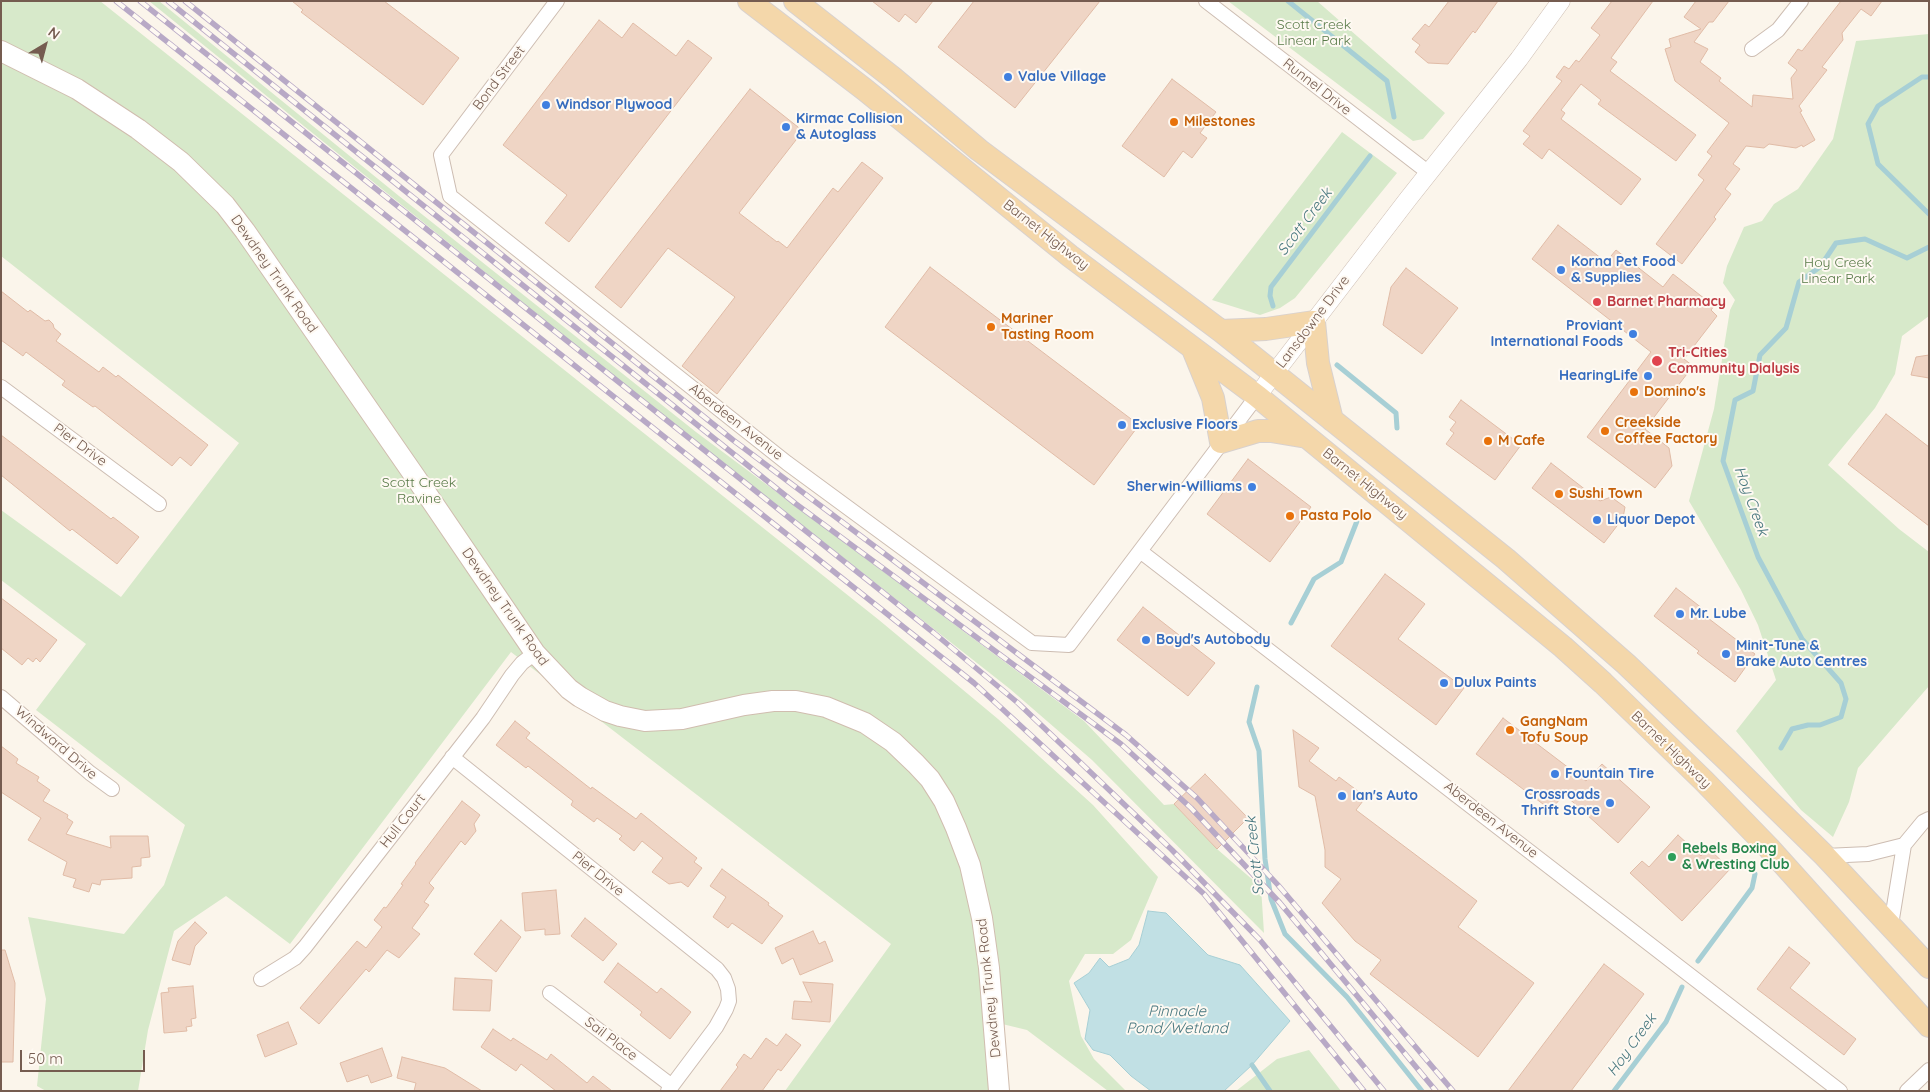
<!DOCTYPE html>
<html>
<head>
<meta charset="utf-8">
<style>
  body { margin:0 }
  #map { position:relative; width:1930px; height:1092px; overflow:hidden; background:#fbf5eb; font-family:Quicksand,sans-serif }
  canvas { display:block }
  .frame { position:absolute; inset:0; border:2px solid #755c50; pointer-events:none }
  .north { position:absolute; left:20px; top:20px; width:50px; height:50px; -webkit-text-stroke:4px #fef9f2; paint-order:stroke; rotate:37deg; font-size:14px; font-weight:700; line-height:20px; text-align:center; color:#755c50 }
  .north::after { content:''; display:block; margin:auto; width:18px; height:22px; background:#755c50; clip-path:polygon(50% 0,100% 100%,50% 72%,0 100%) }
  .scale { position:absolute; left:20px; top:1050px; width:125px; height:22px; box-sizing:border-box; border:2px solid #755c50; border-top:0; padding-left:6px; font-size:15px; line-height:18px; white-space:nowrap; color:#755c50; -webkit-text-stroke:4px #fef9f2; paint-order:stroke }
</style>
</head>
<body>
<div id="map">
<canvas width="1930" height="1092"></canvas>
<div class="frame"></div>
<div class="north">N</div>
<div class="scale">50 m</div>
</div>
<script>
const context = document.querySelector('canvas').getContext('2d');
context.lineJoin = 'round';
function fillPath(path, color) { context.fillStyle = color; context.fill(path, 'evenodd'); }
const shape = rows => new Path2D(rows.map(r => 'M' + r).join(''));
function strokePath(path, color, width, dash) { context.strokeStyle = color; context.lineWidth = width; context.lineCap = dash ? 'butt' : 'round'; context.setLineDash(dash || []); context.stroke(path); }
function write(font, color, halo, rows, align = 'center') {
  context.font = font + ' Quicksand,sans-serif'; context.lineWidth = 4; context.setLineDash([]); context.textBaseline = 'middle'; context.strokeStyle = halo; context.fillStyle = color; for (const [text, x, y, turn = 0] of rows) {
    context.save(); context.translate(x, y); context.rotate((+turn || 0) * Math.PI / 180); context.textAlign = isNaN(turn) ? turn : align; if (halo) context.strokeText(text, 0, 0); context.fillText(text, 0, 0); context.restore();
  }
}
fillPath(shape([
  [1,1,100,1,879,620,998,719,1093,805,1158,877,1131,940,1113,954,1085,954,1069,981,1081,1036,1094,1059,1126,1091,1108,1091,1027,1030,994,1022,995,1091,785,1091,891,944,511,652,290,944,226,896,174,931,148,1030,138,1091,46,1091,37,1086,46,999,28,917,124,934,164,885,185,825,36,710,86,644,1,580,1,510,121,597,239,443,1,256],
  [149,1,159,1,399,196,696,432,1084,721,1164,805,1174,804,1217,849,1261,887,1264,933,1092,760,1010,689,652,407],
  [1228,1,1317,1,1445,113,1423,139,1413,141],
  [1929,34,1929,316,1902,336,1895,374,1875,408,1828,465,1899,529,1929,552,1929,686,1858,768,1849,802,1833,837,1801,810,1736,731,1776,680,1758,625,1741,590,1689,501,1714,409,1730,310,1735,300,1723,283,1727,266,1744,227,1762,221,1774,204,1798,189,1833,139,1856,41],
  [1342,132,1397,173,1295,298,1280,308,1260,315,1212,300],
  [1309,1050,1341,1091,1236,1091,1277,1059]
]), '#d7e9ca');
const water = shape([
  [1148,911,1166,913,1208,955,1240,965,1290,1021,1252,1065,1224,1091,1151,1091,1131,1076,1110,1055,1093,1050,1085,1039,1090,1010,1074,983,1089,973,1100,958,1109,967,1129,959,1139,945,1148,911]
]);
fillPath(water, '#c1e0e4');
strokePath(water, '#a7cfd5', 1);
strokePath(shape([
  [1288,1,1387,81,1394,117],
  [1929,77,1922,77,1878,106,1868,124,1878,164,1929,214],
  [1273,306,1270,296,1271,287,1370,156],
  [1337,365,1396,413,1397,428],
  [1291,623,1314,579,1341,562,1357,521],
  [1257,687,1249,722,1259,751,1265,859,1271,899,1285,934,1347,997,1422,1091],
  [1781,748,1792,729,1808,725,1820,725,1841,717,1846,699,1841,683,1802,639,1758,557,1723,461,1735,400,1753,391,1760,355,1786,328,1799,282,1820,267,1836,243,1865,239,1907,258,1929,247],
  [1698,961,1752,888,1755,874],
  [1252,1065,1270,1091],
  [1614,1091,1666,1022,1682,987]
]), '#a7cfd5', 5);
const building = shape([
  [292,1,384,1,459,58,423,105,301,12,303,10,292,1],
  [872,1,933,1,916,23,905,14,899,22,872,1],
  [974,1,1100,1,1015,108,938,47,974,1],
  [1449,1,1498,1,1475,33,1473,31,1448,64,1428,63,1415,52,1420,45,1412,39,1425,24,1429,27,1449,1],
  [1612,1,1653,1,1611,58,1617,62,1610,71,1696,135,1676,161,1598,104,1601,100,1581,84,1561,110,1565,113,1561,119,1641,179,1621,205,1549,149,1542,159,1523,144,1530,136,1523,131,1562,81,1556,77,1564,66,1569,69,1576,60,1579,62,1600,35,1591,28,1612,1],
  [1696,1,1729,1,1713,22,1709,22,1694,42,1708,49,1700,62,1721,78,1719,81,1752,107,1753,95,1793,99,1791,78,1797,70,1788,63,1798,49,1802,51,1841,1,1882,1,1871,16,1861,9,1842,33,1843,40,1822,67,1827,70,1799,106,1802,111,1800,112,1815,140,1803,147,1802,145,1796,148,1769,144,1764,148,1746,146,1733,164,1740,169,1725,189,1731,194,1714,217,1716,219,1682,264,1656,244,1704,180,1698,175,1712,156,1707,152,1729,123,1675,81,1665,49,1671,47,1669,39,1701,29,1684,17,1696,1],
  [599,20,622,38,633,23,676,56,688,40,712,58,569,242,545,223,567,195,503,145,599,20],
  [1172,79,1216,112,1200,133,1207,138,1192,158,1183,151,1164,177,1122,146,1172,79],
  [750,89,803,131,739,213,777,242,778,241,787,248,833,188,838,192,862,162,883,178,717,394,682,366,735,297,668,248,621,308,595,287,750,89],
  [1558,225,1606,262,1616,250,1663,287,1673,274,1714,306,1711,310,1717,316,1684,359,1693,366,1645,429,1669,448,1672,466,1655,488,1587,437,1651,352,1532,259,1558,225],
  [930,267,1139,425,1094,485,885,327,930,267],
  [1406,268,1458,308,1422,354,1383,325,1391,287,1406,268],
  [1,291,28,312,30,310,45,321,49,320,53,324,54,328,61,334,56,341,99,372,103,367,116,377,118,375,208,445,191,466,180,457,172,466,95,406,93,407,62,385,65,381,26,352,23,356,1,340,1,291],
  [1929,355,1929,378,1911,375,1916,357,1929,355],
  [1461,400,1521,445,1495,480,1446,444,1454,433,1450,430,1456,422,1449,417,1461,400],
  [1886,414,1929,447,1929,526,1848,464,1886,414],
  [1,435,111,519,113,517,139,537,117,564,72,529,70,531,1,475,1,435],
  [1248,459,1311,507,1270,562,1207,514,1248,459],
  [1551,463,1600,501,1611,497,1625,507,1623,518,1604,543,1532,488,1551,463],
  [1385,574,1425,604,1398,639,1464,688,1436,725,1331,646,1385,574],
  [1676,588,1707,612,1704,615,1755,654,1735,682,1697,653,1699,651,1654,616,1676,588],
  [1,598,57,640,40,662,36,658,33,662,28,658,22,665,1,648,1,598],
  [1143,607,1215,663,1188,696,1117,640,1143,607],
  [1503,718,1586,781,1602,764,1650,807,1618,843,1564,794,1551,810,1476,754,1503,718],
  [515,721,530,733,526,738,591,789,592,787,636,819,641,813,697,858,694,862,702,868,688,887,681,882,669,884,652,872,663,858,642,841,634,851,619,839,622,836,597,818,594,822,571,805,573,801,528,766,526,768,496,745,515,721],
  [1293,730,1319,748,1309,761,1336,781,1339,777,1366,797,1356,810,1477,901,1458,927,1534,983,1478,1057,1370,974,1381,960,1355,941,1322,903,1341,879,1325,867,1325,850,1315,796,1299,787,1293,730],
  [1,746,18,759,16,763,39,777,37,781,50,790,43,801,68,815,67,818,73,822,66,834,111,848,110,836,148,836,150,857,141,858,141,866,132,867,132,878,101,880,100,885,92,883,89,892,73,887,76,879,63,875,67,862,28,840,41,818,1,792,1,746],
  [1205,774,1248,818,1217,849,1174,804,1205,774],
  [462,801,480,815,474,824,476,831,465,845,461,841,429,883,434,888,424,902,429,905,412,928,420,934,399,958,387,950,369,972,366,969,319,1024,300,1008,357,941,366,948,382,927,374,920,384,907,386,908,403,885,401,884,416,864,415,863,462,801],
  [1678,835,1701,856,1708,848,1730,869,1682,921,1630,873,1642,861,1649,867,1678,835],
  [722,869,769,903,768,905,783,916,762,944,732,923,728,928,713,917,726,897,710,886,722,869],
  [556,890,560,934,545,935,545,929,525,931,522,893,556,890],
  [585,918,617,944,603,961,571,936,585,918],
  [501,920,521,937,496,972,474,954,501,920],
  [195,922,207,933,195,946,190,965,172,960,178,941,195,922],
  [813,931,819,944,825,941,833,961,800,975,793,958,782,964,775,948,813,931],
  [1789,947,1810,963,1790,988,1856,1039,1844,1055,1757,989,1789,947],
  [1,950,5,950,15,983,13,1062,1,1062,1,950],
  [618,963,657,993,661,988,691,1012,670,1039,640,1015,642,1012,604,982,618,963],
  [1604,964,1644,994,1571,1091,1508,1091,1604,964],
  [455,978,492,980,490,1011,453,1010,455,978],
  [803,982,833,984,830,1022,792,1019,794,1001,812,1002,803,982],
  [193,986,196,1018,191,1019,192,1026,186,1027,187,1031,164,1033,161,993,169,992,168,988,193,986],
  [288,1022,297,1044,265,1057,257,1035,288,1022],
  [493,1029,511,1041,513,1038,547,1060,551,1054,587,1083,593,1076,612,1091,556,1091,521,1064,516,1071,481,1047,493,1029],
  [786,1034,801,1045,781,1071,778,1069,762,1091,720,1091,738,1067,736,1065,744,1054,751,1059,766,1038,777,1046,786,1034],
  [382,1048,392,1076,371,1083,368,1075,347,1082,340,1063,382,1048],
  [402,1057,445,1068,482,1091,414,1091,416,1083,397,1078,402,1057]
]);
fillPath(building, '#efd5c5');
strokePath(building, '#e0bba6', 1);
const minor = shape([
  [557,1,441,155,450,196,787,463,1032,643,1069,645,1257,396],
  [1206,1,1429,173],
  [1752,49,1778,30,1801,1],
  [1,387,159,504],
  [1140,551,1840,1091],
  [1,697,90,773,112,789],
  [452,757,717,969,724,978,728,989,729,1001,726,1009,716,1027,668,1091],
  [1825,856,1868,854,1904,845],
  [1891,925,1904,845,1923,822,1929,819],
  [261,979,295,958,305,947,483,718,512,675,522,663,535,653],
  [550,993,672,1086],
  [1907,1091,1929,1070]
]);
const tertiary = shape([
  [1257,396,1408,199,1519,59,1561,1]
]);
const secondary = shape([
  [1,51,77,89,138,129,181,162,225,205,245,231,416,478,535,653,569,689,580,697,605,711,620,716,645,721,682,719,744,705,773,701,796,701,826,707,865,723,893,742,916,764,930,779,944,801,956,828,970,865,982,918,989,968,999,1091]
]);
const primary = shape([
  [749,1,864,89,1070,256,1257,396,1563,647,1603,683,1704,781,1769,848,1929,1026],
  [795,1,893,78,979,150,1221,331,1506,559,1626,664,1727,760,1825,856,1929,967],
  [1221,331,1266,329,1314,322,1318,363,1332,420],
  [1193,349,1213,398,1221,442,1258,431,1271,431,1307,437]
]);
strokePath(minor, '#cdbdb2', 16);
strokePath(tertiary, '#cdbdb2', 19);
strokePath(secondary, '#d0bdaf', 22);
strokePath(primary, '#d8d1ce', 24);
strokePath(minor, '#fff', 14);
strokePath(tertiary, '#fff', 18);
strokePath(secondary, '#fff', 20);
strokePath(primary, '#f4d7aa', 22);
const rail = shape([
  [116,1,974,683,1204,894,1364,1091],
  [140,1,934,633,1018,703,1172,850,1260,940,1384,1091],
  [168,1,796,504,1121,744,1191,808,1280,903,1436,1091],
  [185,1,733,440,1126,735,1197,798,1278,885,1453,1091]
]);
strokePath(rail, '#b8a9c6', 5.5);
strokePath(rail, '#fef9f2', 4, [11]);
for (const [x, y, r, color] of [
  [1008,77,5,"#3f7fe0"],
  [546,105,5,"#3f7fe0"],
  [1174,122,5,"#e8710a"],
  [786,127,5,"#3f7fe0"],
  [1561,270,5,"#3f7fe0"],
  [1597,302,5,"#e0444e"],
  [991,327,5,"#e8710a"],
  [1633,334,5,"#3f7fe0"],
  [1657,361,6,"#e0444e"],
  [1648,376,5,"#3f7fe0"],
  [1634,392,5,"#e8710a"],
  [1122,425,5,"#3f7fe0"],
  [1605,431,5,"#e8710a"],
  [1488,441,5,"#e8710a"],
  [1252,487,5,"#3f7fe0"],
  [1559,494,5,"#e8710a"],
  [1290,516,5,"#e8710a"],
  [1597,520,5,"#3f7fe0"],
  [1680,614,5,"#3f7fe0"],
  [1146,640,5,"#3f7fe0"],
  [1726,654,5,"#3f7fe0"],
  [1444,683,5,"#3f7fe0"],
  [1510,730,5,"#e8710a"],
  [1555,774,5,"#3f7fe0"],
  [1342,796,5,"#3f7fe0"],
  [1610,803,5,"#3f7fe0"],
  [1672,857,5,"#2e9e5b"]
]) { const dot = new Path2D(); dot.arc(x, y, r, 0, 2 * Math.PI); context.fillStyle = color; context.fill(dot); strokePath(dot, '#fef9f2', 2); }
write('14px', '#587a48', '#fef9f2', [
  ["Scott Creek",1314,25],
  ["Linear Park",1314,41],
  ["Hoy Creek",1838,263],
  ["Linear Park",1838,279],
  ["Scott Creek",419,483],
  ["Ravine",419,499]
]);
write('bold 14px', '#366cbe', '#fef9f2', [
  ["Value Village",1018,77],
  ["Windsor Plywood",556,105],
  ["Kirmac Collision",796,119],
  ["& Autoglass",796,135],
  ["Korna Pet Food",1571,262],
  ["& Supplies",1571,278],
  ["Proviant",1623,326,"right"],
  ["International Foods",1623,342,"right"],
  ["HearingLife",1638,376,"right"],
  ["Exclusive Floors",1132,425],
  ["Sherwin-Williams",1242,487,"right"],
  ["Liquor Depot",1607,520],
  ["Mr. Lube",1690,614],
  ["Boyd's Autobody",1156,640],
  ["Minit-Tune &",1736,646],
  ["Brake Auto Centres",1736,662],
  ["Dulux Paints",1454,683],
  ["Fountain Tire",1565,774],
  ["Crossroads",1600,795,"right"],
  ["Thrift Store",1600,811,"right"],
  ["Ian's Auto",1352,796]
], 'left');
write('14px', '#755c50', '#fef9f2', [
  ["Bond Street",499,78,-53],
  ["Runnel Drive",1317,87,38],
  ["Barnet Highway",1046,235,38],
  ["Dewdney Trunk Road",274,274,55],
  ["Lansdowne Drive",1313,322,-53],
  ["Aberdeen Avenue",736,422,38],
  ["Pier Drive",80,445,36],
  ["Barnet Highway",1365,484,39],
  ["Dewdney Trunk Road",505,607,55],
  ["Windward Drive",56,743,41],
  ["Barnet Highway",1671,750,44],
  ["Aberdeen Avenue",1491,820,38],
  ["Hull Court",403,821,-52],
  ["Pier Drive",598,874,39],
  ["Dewdney Trunk Road",989,988,-96],
  ["Sail Place",611,1039,37]
]);
write('bold 14px', '#c56008', '#fef9f2', [
  ["Milestones",1184,122],
  ["Mariner",1001,319],
  ["Tasting Room",1001,335],
  ["Domino's",1644,392],
  ["Creekside",1615,423],
  ["Coffee Factory",1615,439],
  ["M Cafe",1498,441],
  ["Sushi Town",1569,494],
  ["Pasta Polo",1300,516],
  ["GangNam",1520,722],
  ["Tofu Soup",1520,738]
], 'left');
write('bold 14px', '#be3a42', '#fef9f2', [
  ["Barnet Pharmacy",1607,302],
  ["Tri-Cities",1668,353],
  ["Community Dialysis",1668,369]
], 'left');
write('bold 14px', '#27864d', '#fef9f2', [
  ["Rebels Boxing",1682,849],
  ["& Wresting Club",1682,865]
], 'left');
write('italic 15px', '#47777f', '#fef9f2', [
  ["Scott Creek",1305,222,-53],
  ["Hoy Creek",1751,501,70],
  ["Scott Creek",1255,856,-96],
  ["Pinnacle",1177,1011],
  ["Pond/Wetland",1177,1028],
  ["Hoy Creek",1632,1045,-54]
]);
</script>
</body>
</html>
